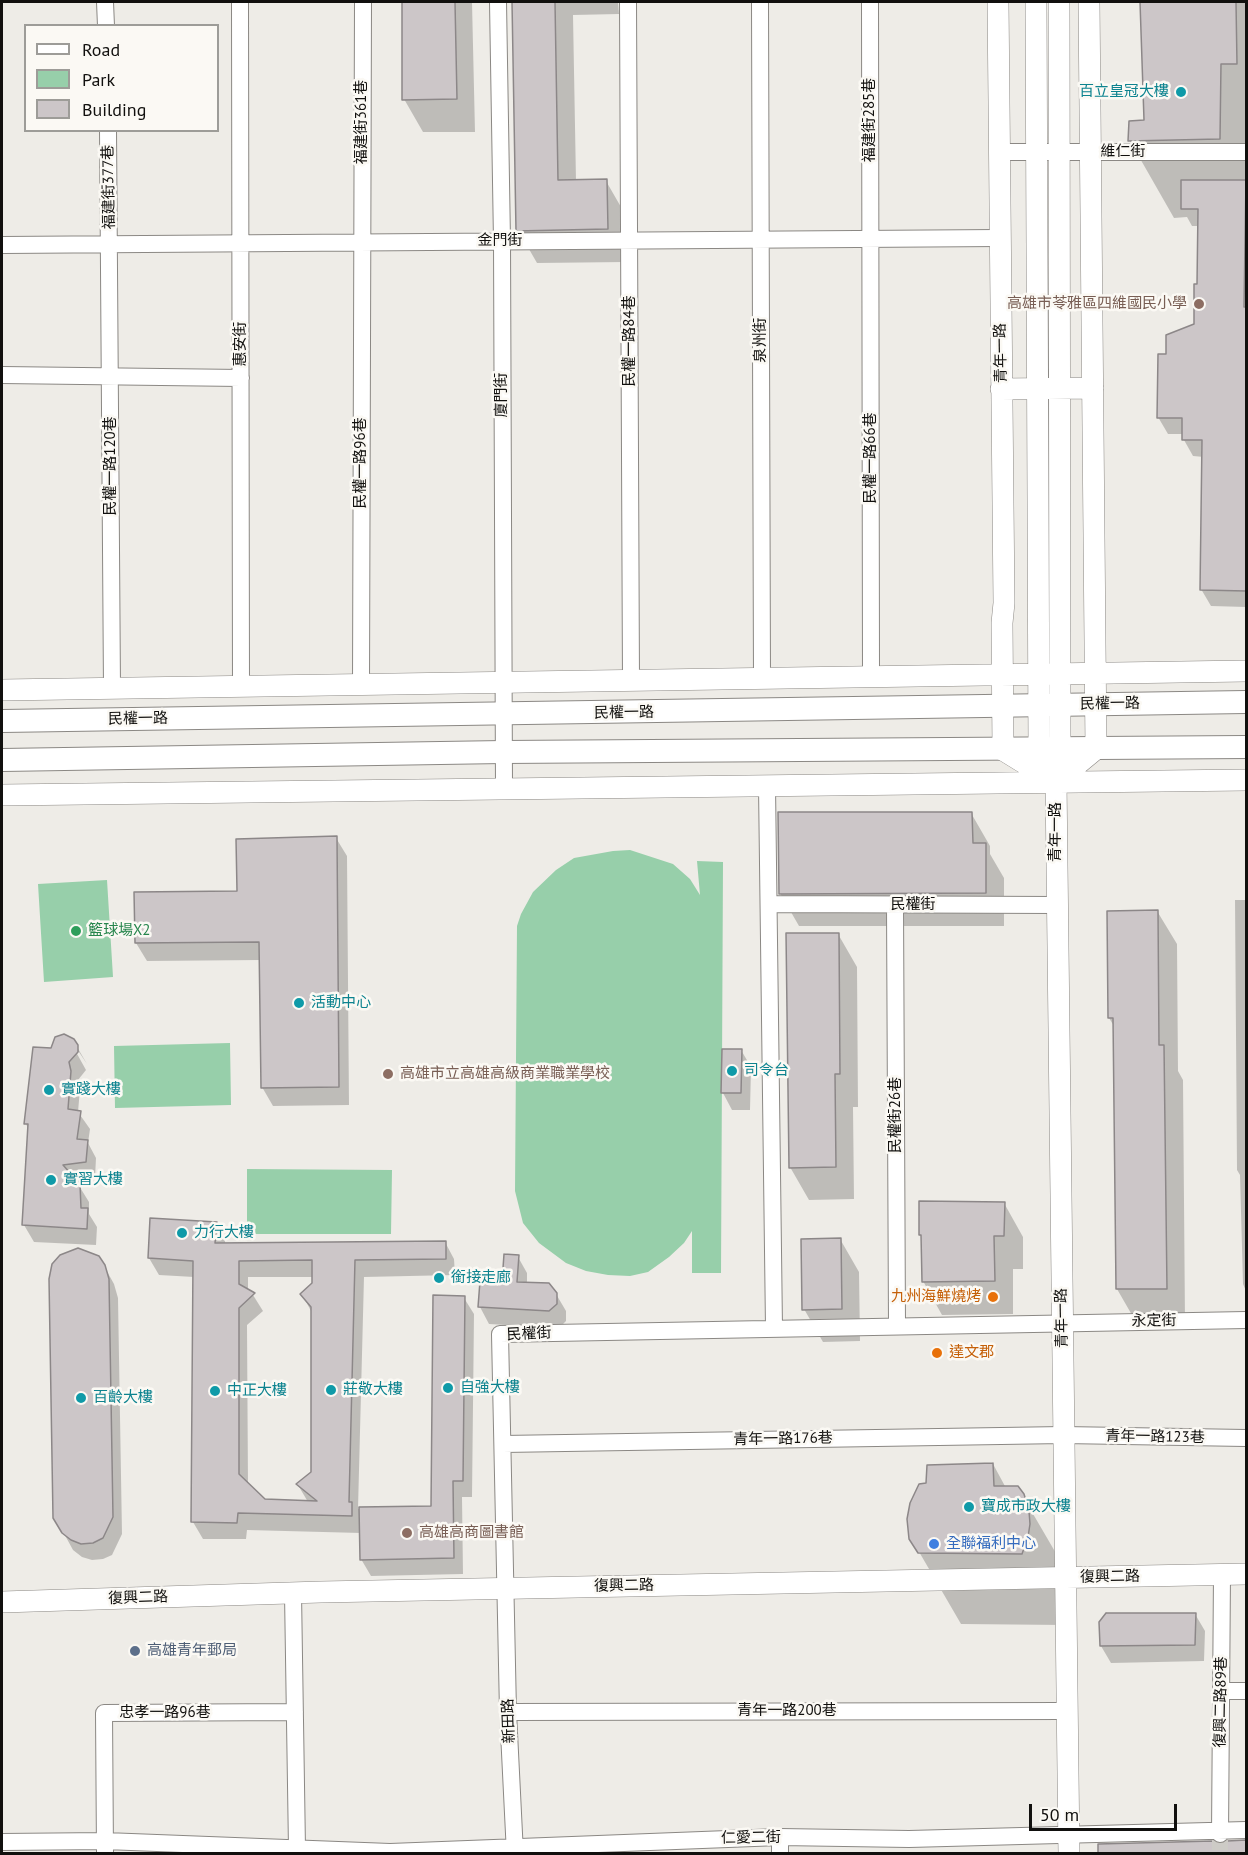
<!DOCTYPE html>
<html>
<head>
<meta charset="utf-8">
<style>
  body { margin:0 }
  #map { position:relative; width:1248px; height:1855px; overflow:hidden; background:#eeece7; font-family:"PT Sans",sans-serif }
  canvas { display:block }
  .frame { position:absolute; inset:0; border:3px solid #11100e; pointer-events:none }
  .legend { position:absolute; left:24px; top:24px; width:195px; height:108px; box-sizing:border-box; background:#fbf9f4; border:2px solid #9d9c98; margin:0; padding:8px 10px; list-style:none; font-size:18px; color:#11100e }
  .legend li { display:flex; align-items:center; gap:12px; height:30px }
  .legend b { width:30px; border:2px solid #9d9c98 }
  .scale { position:absolute; left:1029px; top:1804px; width:148px; height:27px; box-sizing:border-box; border:3px solid #11100e; border-top:0; padding-left:8px; font-size:18px; line-height:21px; white-space:nowrap; color:#11100e; -webkit-text-stroke:4px #fbf9f4; paint-order:stroke }
</style>
</head>
<body>
<div id="map">
<canvas width="1248" height="1855"></canvas>
<div class="frame"></div>
<ul class="legend">
<li><b style="height:8px;background:#fff"></b>Road</li>
<li><b style="height:16px;background:#97cfaa"></b>Park</li>
<li><b style="height:16px;background:#ccc6c8"></b>Building</li>
</ul>
<div class="scale">50 m</div>
</div>
<script>
const context = document.querySelector('canvas').getContext('2d');
context.lineJoin = 'round';
function fillPath(path, color) { context.fillStyle = color; context.fill(path, 'evenodd'); }
const shape = rows => new Path2D(rows.map(r => 'M' + r).join(''));
function strokePath(path, color, width, dash) { context.strokeStyle = color; context.lineWidth = width; context.lineCap = dash ? 'butt' : 'round'; context.setLineDash(dash || []); context.stroke(path); }
function write(font, color, halo, rows, align = 'center') {
  context.font = font + ' "PT Sans","Noto Sans TC",sans-serif'; context.lineWidth = 5; context.setLineDash([]); context.textBaseline = 'middle'; context.strokeStyle = halo; context.fillStyle = color; for (const [text, x, y, turn = 0] of rows) {
    context.save(); context.translate(x, y); context.rotate((+turn || 0) * Math.PI / 180); context.textAlign = isNaN(turn) ? turn : align; if (halo) context.strokeText(text, 0, 0); context.fillText(text, 0, 0); context.restore();
  }
}
fillPath(shape([
  [630,850,673,864,690,879,700,895,697,861,723,862,721,1273,692,1273,692,1231,684,1243,669,1257,648,1272,630,1276,608,1275,586,1271,566,1263,539,1243,523,1223,515,1191,517,926,521,914,533,892,556,870,574,858,613,851],
  [107,880,113,977,44,982,38,884],
  [230,1043,231,1105,115,1108,114,1046],
  [247,1169,392,1170,391,1234,247,1234]
]), '#97cfaa');
fillPath(shape([
  [402,2,472,2,475,132,423,132,404,99],
  [514,2,618,2,619,14,573,15,576,181,606,181,625,214,626,262,537,263,518,230],
  [1142,2,1246,2,1246,607,1211,606,1201,589,1204,457,1193,456,1184,440,1184,434,1168,434,1158,417,1167,355,1196,325,1199,285,1199,226,1192,226,1187,217,1174,218,1130,141,1145,122],
  [971,813,990,846,990,854,1004,878,1004,926,799,926,780,893],
  [336,838,347,856,349,1105,273,1106,262,1087,261,960,147,961,136,943,239,892],
  [1235,900,1246,900,1246,1291,1243,1284,1240,1175,1237,1170],
  [1157,911,1177,944,1178,1071,1183,1080,1185,1321,1136,1322,1117,1289,1114,1026,1109,1018],
  [838,934,857,967,858,1107,853,1107,854,1199,809,1200,790,1167],
  [73,1040,87,1064,79,1052,76,1052,86,1070,78,1080,80,1089,78,1112,90,1129,88,1143,96,1158,95,1178,76,1181,89,1202,89,1214,97,1227,96,1245,34,1242,24,1225,29,1130,26,1124,51,1050],
  [741,1050,751,1067,750,1110,732,1110,723,1093],
  [1004,1203,1023,1237,1023,1269,1013,1269,1013,1314,942,1315,923,1281,923,1240,920,1235],
  [216,1223,225,1240,225,1245,445,1242,454,1259,455,1275,364,1277,358,1509,432,1508,464,1298,474,1314,472,1497,462,1497,463,1574,371,1576,361,1559,361,1533,247,1530,246,1539,203,1539,193,1522,194,1277,159,1275,149,1258],
  [248,1277,313,1277,313,1284,302,1294,311,1311,313,1473,298,1485,308,1502,264,1501,248,1485,247,1325,263,1311,253,1295,248,1291],
  [840,1239,859,1272,860,1341,823,1342,804,1309],
  [518,1257,527,1273,527,1284,556,1294,566,1311,566,1321,559,1328,489,1324,480,1307,503,1284],
  [104,1266,114,1284,118,1298,122,1534,112,1555,103,1559,92,1560,82,1557,73,1550,55,1517],
  [993,1464,1006,1488,1022,1495,1064,1567,1063,1625,961,1624,911,1538],
  [1195,1614,1205,1631,1204,1661,1111,1663,1101,1646]
]), '#0003');
const building = shape([
  [402,2,455,2,457,99,402,100,402,2],
  [512,2,555,2,558,180,607,179,608,229,516,231,512,2],
  [1140,2,1236,2,1237,64,1221,64,1220,139,1128,141,1129,121,1144,120,1140,2],
  [1181,180,1246,180,1244,307,1246,307,1246,591,1200,590,1202,440,1182,440,1182,418,1157,418,1158,354,1166,354,1166,335,1194,324,1194,284,1197,284,1198,209,1181,209,1181,180],
  [778,812,972,812,973,843,986,843,986,893,779,894,778,812],
  [337,836,339,1087,261,1088,259,942,135,943,134,892,237,891,236,839,337,836],
  [1158,910,1159,1045,1164,1045,1167,1289,1116,1289,1113,1018,1108,1018,1107,911,1158,910],
  [786,933,839,933,840,1074,835,1074,836,1167,789,1168,786,933],
  [64,1034,74,1039,78,1045,78,1052,69,1062,71,1071,68,1109,81,1111,77,1139,88,1140,86,1162,63,1165,80,1184,81,1208,88,1208,87,1229,22,1225,28,1124,24,1124,33,1047,51,1048,55,1037,64,1034],
  [722,1049,742,1049,741,1093,721,1093,722,1049],
  [919,1201,1005,1202,1004,1236,994,1236,995,1281,922,1282,921,1235,919,1235,919,1201],
  [150,1218,217,1222,215,1243,446,1241,446,1259,355,1260,349,1502,352,1502,352,1516,238,1513,237,1523,191,1522,193,1261,148,1258,150,1218],
  [312,1260,312,1283,300,1294,311,1307,311,1472,296,1484,317,1501,265,1499,239,1474,239,1308,255,1293,239,1284,239,1261,312,1260],
  [841,1238,842,1309,802,1310,801,1239,841,1238],
  [78,1248,99,1256,105,1265,109,1279,113,1517,103,1538,93,1543,81,1544,71,1540,62,1533,53,1518,49,1279,52,1264,60,1255,78,1248],
  [504,1254,519,1255,517,1282,549,1283,557,1293,557,1304,549,1311,478,1307,480,1281,502,1282,504,1254],
  [433,1295,465,1296,463,1481,453,1481,454,1558,360,1560,359,1507,431,1506,433,1295],
  [993,1463,994,1486,1018,1486,1024,1494,1029,1511,1030,1524,1028,1537,1022,1554,918,1553,909,1539,907,1519,910,1503,919,1484,926,1483,927,1465,993,1463],
  [1106,1613,1196,1613,1195,1645,1100,1646,1099,1622,1106,1613],
  [1246,1840,1246,1854,1098,1854,1098,1844,1213,1841,1221,1844,1227,1841,1246,1840]
]);
fillPath(building, '#ccc6c8');
strokePath(building, '#8c8788', 1.5);
strokePath(shape([
  [1220,1834,1220,1854]
]), '#cdcbc6', 16, [16, 8]);
const minor = shape([
  [105,2,106,26],
  [240,2,241,686],
  [498,2,502,241,504,789],
  [628,2,631,681],
  [760,2,762,679],
  [870,2,871,677],
  [108,130,112,688],
  [999,152,1246,152],
  [2,245,999,238],
  [2,375,241,378],
  [361,684,363,2],
  [767,786,774,1328],
  [769,904,1057,905],
  [895,905,897,1326],
  [503,1444,1063,1435,1246,1438],
  [293,1593,297,1849],
  [1222,1691,1246,1691],
  [508,1712,1066,1711],
  [1220,1834,1222,1574],
  [780,1837,780,1854],
  [2,1842,105,1841,390,1852,780,1837,909,1839,1246,1830],
  [105,1854,104,1713,295,1712],
  [515,1854,508,1712,500,1334,1246,1320]
]);
const tertiary = shape([
  [998,2,1004,603,1002,623,1003,750,1055,782],
  [1036,2,1039,750,1046,763],
  [1059,2,1060,749,1056,782,1069,1854],
  [1001,389,1093,388],
  [2,690,1246,671],
  [1056,782,1096,749,1089,2],
  [2,795,1246,780],
  [2,1602,321,1592,1246,1574]
]);
const secondary = shape([
  [2,721,1246,702],
  [2,760,503,752,1246,747]
]);
strokePath(minor, '#8b8884', 18);
strokePath(tertiary, '#8b8884', 22);
strokePath(secondary, '#8b8884', 24);
strokePath(minor, '#fff', 16);
strokePath(tertiary, '#fff', 21);
strokePath(secondary, '#fff', 22);
for (const [x, y, r, color] of [
  [1181,92,6,"#0f9aa8"],
  [1199,304,6,"#8d6e63"],
  [76,931,6,"#2e9e5b"],
  [299,1003,6,"#0f9aa8"],
  [732,1071,6,"#0f9aa8"],
  [388,1074,6,"#8d6e63"],
  [49,1090,6,"#0f9aa8"],
  [51,1180,6,"#0f9aa8"],
  [182,1233,6,"#0f9aa8"],
  [439,1278,6,"#0f9aa8"],
  [993,1297,6,"#e8710a"],
  [937,1353,6,"#e8710a"],
  [448,1388,6,"#0f9aa8"],
  [331,1390,6,"#0f9aa8"],
  [215,1391,6,"#0f9aa8"],
  [81,1398,6,"#0f9aa8"],
  [969,1507,6,"#0f9aa8"],
  [407,1533,6,"#8d6e63"],
  [934,1544,6,"#3f7fe0"],
  [135,1651,6,"#5c6f8a"]
]) { const dot = new Path2D(); dot.arc(x, y, r, 0, 2 * Math.PI); context.fillStyle = color; context.fill(dot); strokePath(dot, '#fbf9f4', 2); }
write('15px', '#0d838f', '#fbf9f4', [
  ["百立皇冠大樓",1169,92,"right"],
  ["活動中心",311,1003],
  ["司令台",744,1071],
  ["實踐大樓",61,1090],
  ["實習大樓",63,1180],
  ["力行大樓",194,1233],
  ["銜接走廊",451,1278],
  ["自強大樓",460,1388],
  ["莊敬大樓",343,1390],
  ["中正大樓",227,1391],
  ["百齡大樓",93,1398],
  ["寶成市政大樓",981,1507]
], 'left');
write('15px', '#11100e', '#fbf9f4', [
  ["福建街285巷",870,120,-90],
  ["福建街361巷",362,122,-90],
  ["維仁街",1123,152],
  ["福建街377巷",109,187,-91],
  ["金門街",500,241],
  ["泉州街",761,340,-90],
  ["民權一路84巷",630,341,-90],
  ["惠安街",241,344,-90],
  ["青年一路",1001,353,-91],
  ["廈門街",502,395,-90],
  ["民權一路66巷",871,458,-90],
  ["民權一路96巷",361,463,-90],
  ["民權一路120巷",111,466,-90],
  ["民權一路",1110,704,-1],
  ["民權一路",624,713,-1],
  ["民權一路",138,719,-1],
  ["青年一路",1056,832,-90],
  ["民權街",913,905],
  ["民權街26巷",896,1115,-90],
  ["青年一路",1062,1318,-91],
  ["永定街",1154,1321,-1],
  ["民權街",529,1334,-3],
  ["青年一路123巷",1155,1437,1],
  ["青年一路176巷",783,1439,-1],
  ["復興二路",1110,1577,-1],
  ["復興二路",624,1586,-1],
  ["復興二路",138,1598,-2],
  ["復興二路89巷",1221,1702,-89],
  ["青年一路200巷",787,1711],
  ["忠孝一路96巷",165,1713],
  ["新田路",509,1721,-92],
  ["仁愛二街",751,1838,-1]
]);
write('15px', '#785e54', '#fbf9f4', [
  ["高雄市苓雅區四維國民小學",1187,304,"right"],
  ["高雄市立高雄高級商業職業學校",400,1074],
  ["高雄高商圖書館",419,1533]
], 'left');
write('15px', '#27864d', '#fbf9f4', [
  ["籃球場X2",88,931]
], 'left');
write('15px', '#c56008', '#fbf9f4', [
  ["九州海鮮燒烤",981,1297],
  ["達文郡",949,1353,"left"]
], 'right');
write('15px', '#366cbe', '#fbf9f4', [
  ["全聯福利中心",946,1544]
], 'left');
write('15px', '#4e5e75', '#fbf9f4', [
  ["高雄青年郵局",147,1651]
], 'left');
</script>
</body>
</html>
